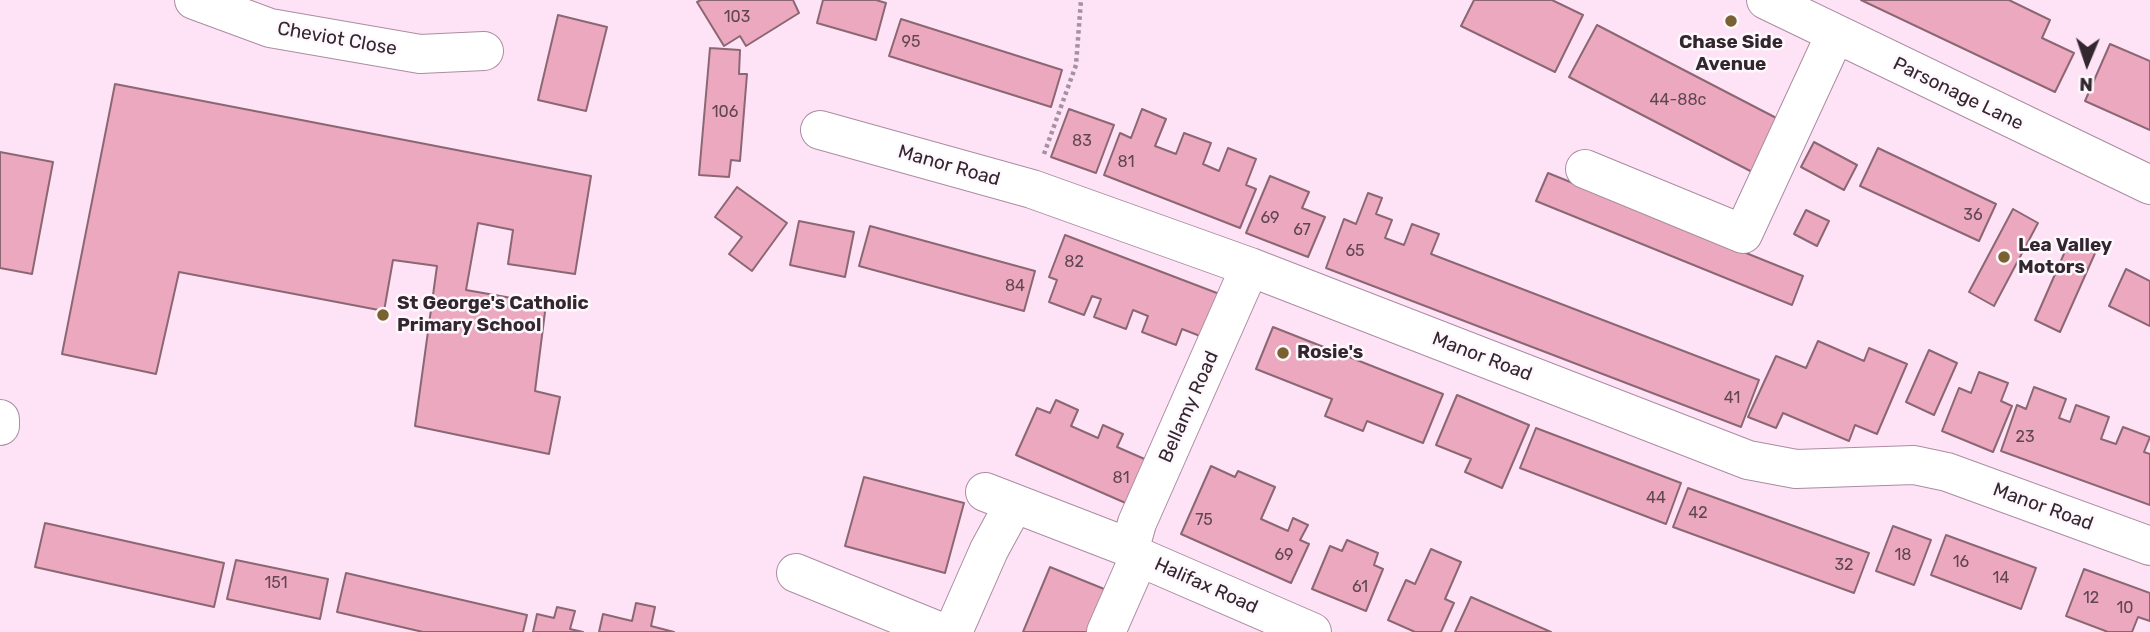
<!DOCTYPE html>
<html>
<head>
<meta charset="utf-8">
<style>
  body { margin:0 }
  #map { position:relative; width:2150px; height:632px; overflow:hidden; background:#fee3f6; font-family:Rubik,sans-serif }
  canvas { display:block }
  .north { position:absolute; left:2052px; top:28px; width:70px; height:70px; -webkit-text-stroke:5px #fef7fc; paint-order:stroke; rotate:182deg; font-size:19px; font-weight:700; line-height:28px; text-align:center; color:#32262f }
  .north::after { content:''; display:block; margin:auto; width:24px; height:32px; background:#32262f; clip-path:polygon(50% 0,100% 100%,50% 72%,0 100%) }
</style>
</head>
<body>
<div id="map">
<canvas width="2150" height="632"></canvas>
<div class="north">N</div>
</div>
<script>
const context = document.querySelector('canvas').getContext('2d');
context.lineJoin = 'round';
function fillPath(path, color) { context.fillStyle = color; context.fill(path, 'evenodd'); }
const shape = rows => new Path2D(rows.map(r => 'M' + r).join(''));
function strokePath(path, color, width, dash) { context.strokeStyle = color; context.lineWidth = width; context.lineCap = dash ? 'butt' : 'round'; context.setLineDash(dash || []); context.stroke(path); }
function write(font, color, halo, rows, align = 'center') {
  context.font = font + ' Rubik,sans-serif'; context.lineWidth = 5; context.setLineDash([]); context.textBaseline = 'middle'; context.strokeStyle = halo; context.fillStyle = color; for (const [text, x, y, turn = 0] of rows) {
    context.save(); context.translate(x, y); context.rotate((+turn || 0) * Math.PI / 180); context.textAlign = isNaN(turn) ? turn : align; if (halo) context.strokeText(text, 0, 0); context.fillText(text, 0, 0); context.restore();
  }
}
const building = shape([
  [701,0,793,0,799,13,746,46,740,36,724,46,697,2,701,0],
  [823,0,876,0,886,3,876,40,817,23,823,0],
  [1474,0,1552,0,1583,15,1555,72,1461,26,1474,0],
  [1861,0,2009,0,2050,20,2042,38,2074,53,2055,92,1861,0],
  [558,15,607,27,586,111,538,100,558,15],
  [901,19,1062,70,1051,107,889,56,901,19],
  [1597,25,1786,123,1758,175,1569,77,1597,25],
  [2110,44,2150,61,2150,130,2085,101,2110,44],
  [710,48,740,50,739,74,747,74,740,161,731,160,729,177,699,175,710,48],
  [115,84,591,176,575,274,508,264,513,230,478,223,466,290,546,304,535,391,560,397,549,454,415,426,437,266,393,260,384,311,179,272,156,374,62,354,115,84],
  [1069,109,1114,125,1096,173,1051,157,1069,109],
  [1142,109,1166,119,1155,146,1176,154,1184,133,1211,143,1203,164,1219,171,1228,148,1256,159,1246,185,1256,189,1240,228,1104,175,1120,133,1131,138,1142,109],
  [1814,142,1857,165,1844,190,1801,167,1814,142],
  [1878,148,1996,204,1979,241,1860,186,1878,148],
  [0,152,53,162,32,274,0,268,0,152],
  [1548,173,1803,276,1792,305,1536,201,1548,173],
  [1270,176,1309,192,1302,208,1325,217,1308,257,1246,233,1270,176],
  [737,187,787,223,752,271,729,254,742,237,715,217,737,187],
  [1368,193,1382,198,1376,214,1392,220,1385,238,1404,245,1412,224,1439,234,1431,254,1759,380,1741,427,1326,268,1344,219,1356,224,1368,193],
  [2013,209,2038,223,1994,306,1969,292,2013,209],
  [1806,210,1829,221,1817,246,1794,234,1806,210],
  [799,221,854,232,845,277,790,265,799,221],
  [870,226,1035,271,1024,311,859,266,870,226],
  [1065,235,1230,298,1213,341,1182,329,1176,345,1142,332,1148,316,1133,310,1126,329,1094,317,1101,299,1092,296,1084,315,1049,302,1057,280,1049,277,1065,235],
  [2070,240,2096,251,2060,332,2035,320,2070,240],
  [2126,269,2150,281,2150,326,2109,306,2126,269],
  [1273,327,1443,394,1423,443,1367,421,1363,431,1325,416,1332,399,1256,369,1273,327],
  [1818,341,1864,361,1869,348,1907,364,1877,434,1855,425,1849,441,1783,413,1776,428,1748,417,1776,356,1806,368,1818,341],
  [1929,350,1957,363,1934,415,1906,402,1929,350],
  [1979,372,2008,383,2001,401,2012,406,1993,452,1942,431,1959,388,1971,393,1979,372],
  [2034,387,2066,399,2059,418,2070,422,2076,405,2109,417,2101,439,2116,444,2123,427,2150,437,2144,452,2150,454,2150,505,2001,451,2017,405,2026,409,2034,387],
  [1457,395,1529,425,1502,488,1465,472,1471,459,1436,445,1457,395],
  [1056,400,1078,410,1071,426,1098,438,1103,425,1123,434,1117,447,1156,464,1137,508,1016,455,1037,408,1050,413,1056,400],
  [1536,428,1681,483,1666,524,1520,468,1536,428],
  [1211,466,1235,477,1238,471,1275,487,1261,519,1288,531,1293,518,1308,525,1300,540,1309,544,1291,583,1181,534,1211,466],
  [864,477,964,503,945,573,845,546,864,477],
  [1688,488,1869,553,1854,593,1673,527,1688,488],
  [45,523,224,563,214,607,35,567,45,523],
  [1893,526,1931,540,1914,585,1876,571,1893,526],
  [1946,535,2036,568,2021,609,1931,575,1946,535],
  [1347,540,1378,553,1374,565,1383,569,1366,611,1312,589,1330,546,1342,551,1347,540],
  [1431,549,1461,562,1445,599,1454,603,1441,632,1415,632,1388,620,1406,580,1415,584,1431,549],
  [236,560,328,579,320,619,227,599,236,560],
  [1050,567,1109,591,1092,632,1023,632,1050,567],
  [2084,569,2150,593,2150,621,2138,617,2132,632,2108,632,2066,616,2084,569],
  [346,573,527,615,523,632,423,632,337,612,346,573],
  [1471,597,1551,632,1455,632,1471,597],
  [636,603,655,607,651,626,674,632,599,632,603,614,632,621,636,603],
  [557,607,575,611,570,629,583,632,533,632,537,614,554,618,557,607]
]);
fillPath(building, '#eca8be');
strokePath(building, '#8b6773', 2);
const minor = shape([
  [194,0,270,28,420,54,484,51],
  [1766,0,2150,185],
  [820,130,1032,189,1250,267,1748,460,1796,469,1914,465,1947,472,2150,546],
  [1585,169,1743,234,1835,35],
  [0,419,0,426],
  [985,492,1130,548,1139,557,1312,632],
  [1130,548,1137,523,1250,267],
  [796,573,941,632],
  [953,632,989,550,1014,504],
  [1106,632,1139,557]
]);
strokePath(minor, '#ab8ca1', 40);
strokePath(shape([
  [1044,154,1076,65,1081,0]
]), '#a5919f', 4.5, [3.5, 3.5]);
strokePath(minor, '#fff', 38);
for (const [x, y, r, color] of [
  [1731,21,7,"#796132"],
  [2004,257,7,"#796132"],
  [383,315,7,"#796132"],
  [1283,353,7,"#796132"]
]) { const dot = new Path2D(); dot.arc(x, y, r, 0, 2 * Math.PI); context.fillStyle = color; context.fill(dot); strokePath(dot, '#fef7fc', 2.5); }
write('16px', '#604653', null, [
  ["103",737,17],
  ["95",911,42],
  ["44-88c",1678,100],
  ["106",725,112],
  ["83",1082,141],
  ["81",1126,162],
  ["36",1973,215],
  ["69",1270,218],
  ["67",1302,230],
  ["65",1355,251],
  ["82",1074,262],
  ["84",1015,286],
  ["41",1732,398],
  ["23",2025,437],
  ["81",1121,478],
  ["44",1656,498],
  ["42",1698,513],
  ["75",1204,520],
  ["69",1284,555],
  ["18",1903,555],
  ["16",1961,562],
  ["32",1844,565],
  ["14",2001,578],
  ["151",276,583],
  ["61",1360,587],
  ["12",2091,598],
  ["10",2125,608]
]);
write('19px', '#32262f', '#fef7fc', [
  ["Cheviot Close",337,39,10],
  ["Parsonage Lane",1958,94,26],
  ["Manor Road",949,166,16],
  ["Manor Road",1482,357,21],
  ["Bellamy Road",1189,407,-66],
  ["Manor Road",2043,507,20],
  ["Halifax Road",1206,586,24]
]);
write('bold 19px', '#32262f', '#fef7fc', [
  ["Chase Side",1731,43,"center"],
  ["Avenue",1731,65,"center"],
  ["Lea Valley",2018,246],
  ["Motors",2018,268],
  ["St George's Catholic",397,304],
  ["Primary School",397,326],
  ["Rosie's",1297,353]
], 'left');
</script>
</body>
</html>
